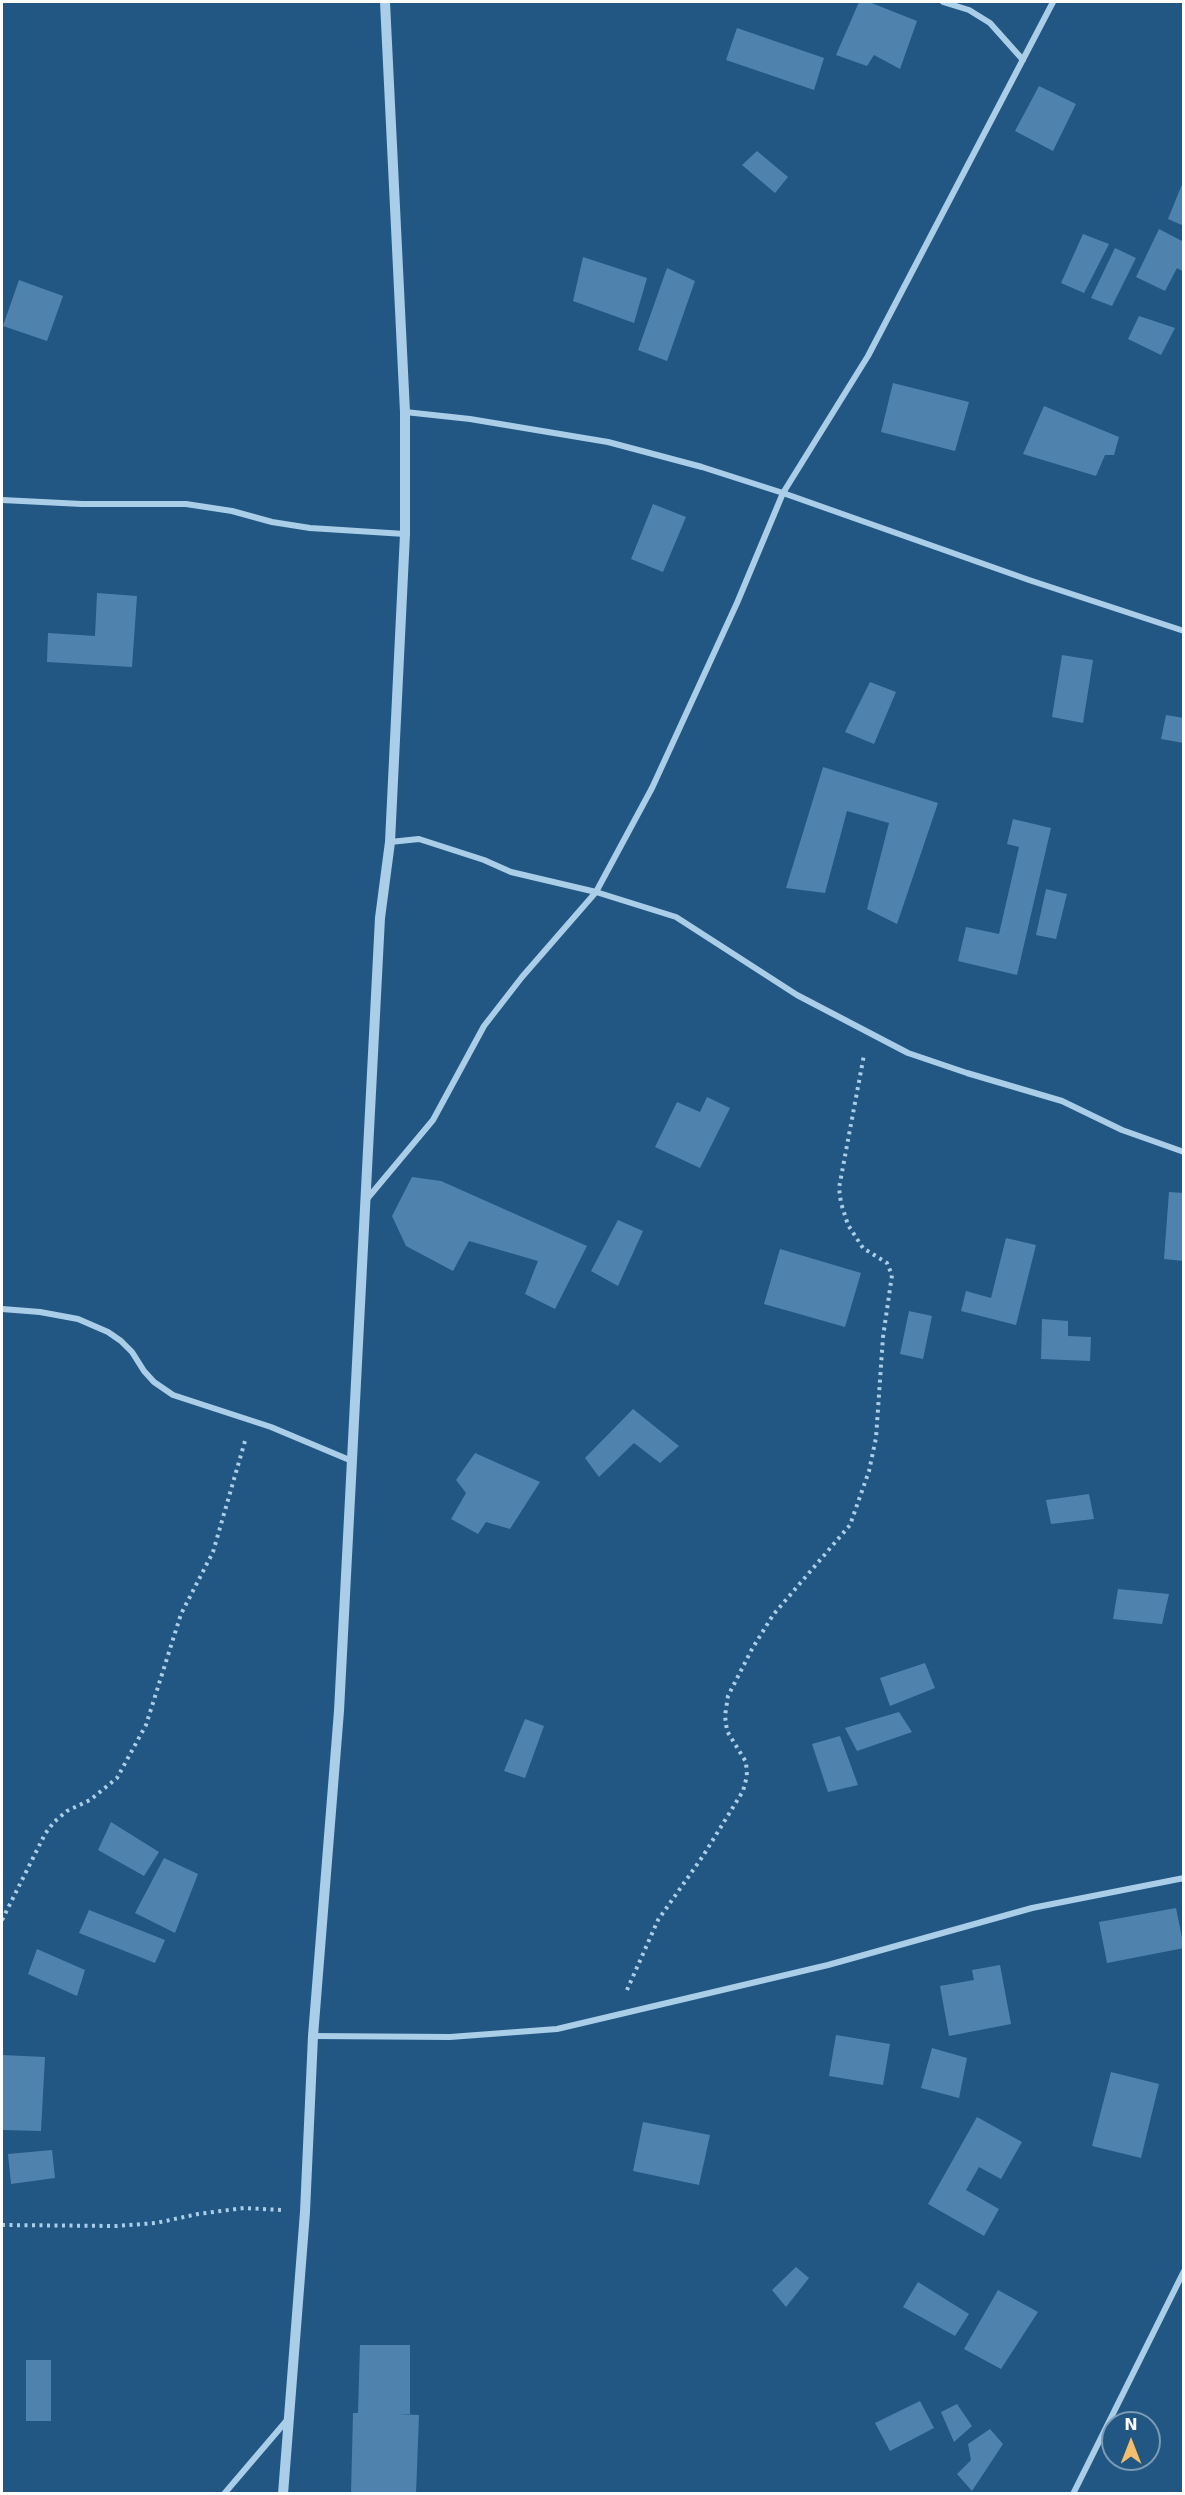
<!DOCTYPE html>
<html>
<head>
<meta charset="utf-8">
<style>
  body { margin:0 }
  #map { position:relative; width:1185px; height:2495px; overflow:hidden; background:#225783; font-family:"DejaVu Sans",sans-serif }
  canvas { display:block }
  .frame { position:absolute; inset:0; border:3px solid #fff; pointer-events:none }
  .north { position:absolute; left:1101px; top:2411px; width:60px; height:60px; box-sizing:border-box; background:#225783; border:2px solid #7a9ab5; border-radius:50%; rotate:0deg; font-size:16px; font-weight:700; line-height:24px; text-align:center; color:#fff }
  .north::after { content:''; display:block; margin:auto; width:21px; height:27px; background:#f4bf6c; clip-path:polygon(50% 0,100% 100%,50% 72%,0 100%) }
</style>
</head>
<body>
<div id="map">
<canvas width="1185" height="2495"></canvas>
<div class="frame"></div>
<div class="north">N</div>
</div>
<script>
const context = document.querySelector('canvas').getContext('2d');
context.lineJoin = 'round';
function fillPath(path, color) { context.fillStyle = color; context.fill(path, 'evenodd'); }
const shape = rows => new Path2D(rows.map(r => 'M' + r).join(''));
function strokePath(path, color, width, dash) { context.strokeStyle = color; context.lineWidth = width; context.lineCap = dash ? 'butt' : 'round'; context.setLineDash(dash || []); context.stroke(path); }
fillPath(shape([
  [859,2,869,2,917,21,900,69,874,55,867,66,836,55],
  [737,28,824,58,814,90,726,60],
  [1039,86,1076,104,1053,151,1015,131],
  [757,151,788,177,775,193,742,165],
  [1183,182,1184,182,1184,226,1168,219],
  [1159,229,1184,242,1184,272,1177,268,1165,291,1136,277],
  [1083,234,1109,244,1084,293,1061,283],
  [1115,248,1136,258,1112,306,1091,298],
  [583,257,647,278,634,323,573,301],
  [667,268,695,281,667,361,638,350],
  [19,280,63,296,47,341,3,326],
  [1139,316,1175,328,1161,355,1128,339],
  [893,383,969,402,955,451,881,432],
  [1044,406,1119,437,1114,455,1105,455,1096,476,1023,454],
  [653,504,686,517,663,572,631,559],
  [97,593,137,596,132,667,47,662,48,633,95,636],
  [1062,655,1093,660,1083,723,1052,717],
  [870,682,896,692,874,744,845,732],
  [1166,715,1184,718,1184,743,1161,739],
  [823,767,938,803,897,924,867,909,889,823,847,811,825,893,786,888],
  [1013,819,1051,828,1017,975,958,961,966,927,999,934,1019,847,1007,844],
  [1046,889,1067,894,1056,939,1036,935],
  [707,1097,730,1108,700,1168,655,1147,677,1102,700,1112],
  [412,1177,441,1181,587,1246,555,1309,525,1294,538,1261,469,1241,453,1271,406,1246,392,1216],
  [1169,1192,1184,1193,1184,1261,1164,1259],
  [618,1220,643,1231,618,1286,591,1271],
  [1006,1238,1036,1245,1016,1325,961,1311,966,1291,991,1298],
  [780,1249,861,1273,845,1327,764,1304],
  [909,1311,932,1316,923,1359,900,1354],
  [1042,1319,1068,1321,1068,1336,1091,1337,1090,1361,1041,1359],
  [633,1409,679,1446,660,1463,634,1443,599,1477,585,1458],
  [475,1453,540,1482,510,1529,486,1522,478,1534,451,1519,466,1493,456,1480],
  [1089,1494,1094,1519,1051,1524,1046,1500],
  [1118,1589,1169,1594,1162,1624,1113,1619],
  [925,1663,935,1688,890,1706,880,1678],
  [899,1712,912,1732,857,1751,845,1728],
  [525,1719,544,1726,525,1778,504,1771],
  [840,1736,858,1785,828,1792,812,1744],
  [111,1822,159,1852,144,1876,98,1850],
  [164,1858,198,1874,175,1933,135,1913],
  [1176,1908,1184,1948,1107,1963,1099,1922],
  [89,1910,165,1940,155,1963,79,1933],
  [37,1949,85,1970,77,1996,28,1974],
  [1000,1965,1011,2024,949,2036,940,1986,974,1980,972,1970],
  [836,2035,890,2044,883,2085,829,2076],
  [932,2048,967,2058,959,2098,921,2088],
  [2,2055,45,2057,41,2131,2,2130],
  [1111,2072,1159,2084,1141,2158,1092,2146],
  [977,2117,1022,2142,1001,2179,979,2167,966,2190,999,2209,984,2236,928,2204],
  [643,2122,710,2135,699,2185,633,2171],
  [52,2150,55,2178,11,2184,8,2154],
  [796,2267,809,2278,786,2307,772,2290],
  [918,2282,969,2314,955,2336,903,2307],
  [998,2290,1038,2312,1001,2369,964,2349],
  [360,2345,410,2345,410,2414,398,2414,419,2415,416,2494,351,2494,353,2413,358,2413],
  [26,2360,51,2360,51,2421,26,2421],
  [920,2401,934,2428,890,2451,875,2423],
  [957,2404,972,2426,954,2442,941,2412],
  [990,2429,1003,2444,972,2491,957,2474,971,2460,968,2444]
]), '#4f83ae');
strokePath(shape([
  [2,1920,45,1834,54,1822,67,1811,90,1800,117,1778,146,1725,181,1614,213,1552,245,1441],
  [627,1990,658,1920,703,1856,743,1791,747,1776,746,1762,727,1731,725,1716,728,1696,752,1649,773,1615,850,1525,869,1471,876,1438,883,1337,892,1275,887,1263,863,1248,848,1225,841,1203,839,1188,864,1055],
  [2,2225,116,2226,156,2223,198,2214,244,2208,281,2210]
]), '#aacde8', 4, [3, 4.5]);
strokePath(shape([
  [943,2,969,10,990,23,1023,60],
  [405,412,470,419,608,442,702,467,783,493,1029,580,1184,631],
  [2,500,82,504,186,504,232,511,272,522,310,528,405,534],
  [390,842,419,839,484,860,511,872,596,892,676,917,797,995,908,1053,967,1073,1062,1101,1122,1130,1184,1152],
  [367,1199,433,1120,484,1026,522,977,596,892,652,788,737,603,783,493,868,356,1053,2],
  [2,1309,40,1312,78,1319,108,1332,121,1341,132,1352,144,1371,154,1382,173,1395,271,1427,352,1461],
  [313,2036,450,2037,557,2029,828,1965,1032,1908,1184,1878],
  [224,2494,288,2419],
  [1073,2494,1184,2271]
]), '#aacde8', 6);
strokePath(shape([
  [283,2494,305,2212,313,2036,339,1711,380,918,390,842,405,534,405,412,385,2]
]), '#aacde8', 10);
</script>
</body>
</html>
